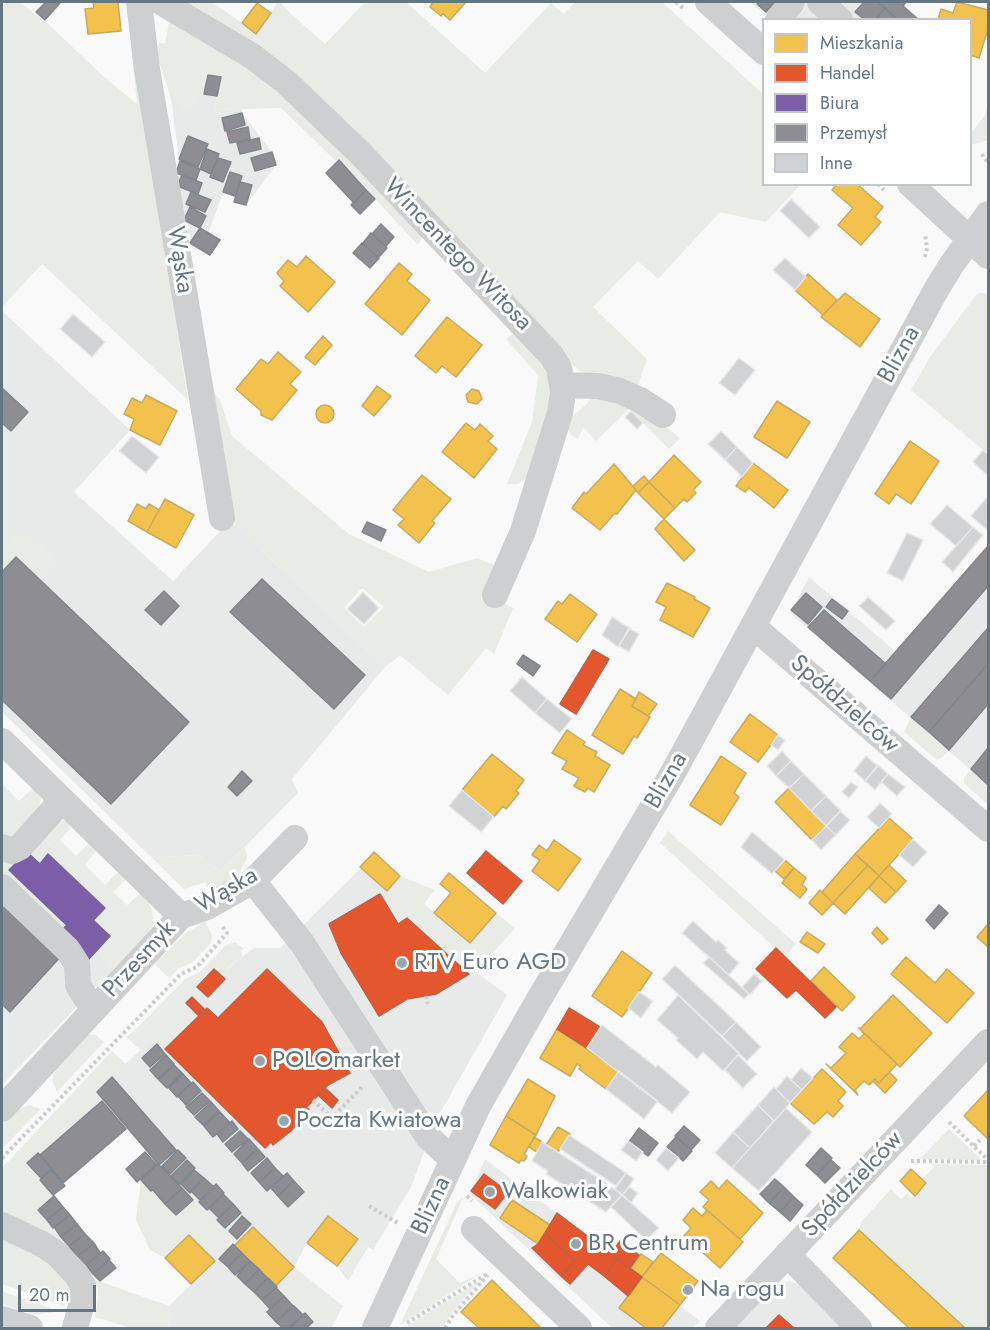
<!DOCTYPE html>
<html>
<head>
<meta charset="utf-8">
<style>
  body { margin:0 }
  #map { position:relative; width:990px; height:1330px; overflow:hidden; background:#f9f9f9; font-family:Jost,sans-serif }
  canvas { display:block }
  .frame { position:absolute; inset:0; border:3px solid #657683; pointer-events:none }
  .legend { position:absolute; left:762px; top:18px; width:210px; height:168px; box-sizing:border-box; background:#fff; border:2px solid #c1c8cd; margin:0; padding:8px 10px; list-style:none; font-size:18px; color:#657683 }
  .legend li { display:flex; align-items:center; gap:12px; height:30px }
  .legend b { width:30px; border:2px solid #c1c8cd }
  .scale { position:absolute; left:18px; top:1285px; width:78px; height:27px; box-sizing:border-box; border:3px solid #657683; border-top:0; padding-left:8px; font-size:18px; line-height:21px; white-space:nowrap; color:#657683; -webkit-text-stroke:4px #fff; paint-order:stroke }
</style>
</head>
<body>
<div id="map">
<canvas width="990" height="1330"></canvas>
<div class="frame"></div>
<ul class="legend">
<li><b style="height:16px;background:#f2c14e"></b>Mieszkania</li>
<li><b style="height:16px;background:#e4572e"></b>Handel</li>
<li><b style="height:16px;background:#7b5ea7"></b>Biura</li>
<li><b style="height:16px;background:#8d8d92"></b>Przemysł</li>
<li><b style="height:16px;background:#d0d2d3"></b>Inne</li>
</ul>
<div class="scale">20 m</div>
</div>
<script>
const context = document.querySelector('canvas').getContext('2d');
context.lineJoin = 'round';
function fillPath(path, color) { context.fillStyle = color; context.fill(path, 'evenodd'); }
const shape = rows => new Path2D(rows.map(r => 'M' + r).join(''));
function strokePath(path, color, width, dash) { context.strokeStyle = color; context.lineWidth = width; context.lineCap = dash ? 'butt' : 'round'; context.setLineDash(dash || []); context.stroke(path); }
function write(font, color, halo, rows, align = 'center') {
  context.font = font + ' Jost,sans-serif'; context.lineWidth = 6; context.setLineDash([]); context.textBaseline = 'middle'; context.strokeStyle = halo; context.fillStyle = color; for (const [text, x, y, turn = 0] of rows) {
    context.save(); context.translate(x, y); context.rotate((+turn || 0) * Math.PI / 180); context.textAlign = isNaN(turn) ? turn : align; if (halo) context.strokeText(text, 0, 0); context.fillText(text, 0, 0); context.restore();
  }
}
fillPath(shape([
  [750,2,878,2,898,19,770,19],
  [208,75,221,77,214,110,242,109,242,113,272,152,276,165,246,205,234,202,235,196,223,193,209,231,220,240,210,255,190,243,184,220,176,173,179,159,171,98,189,110],
  [2,311,130,430,74,492,173,581,226,525,235,525,385,667,292,779,298,793,220,872,198,855,152,858,2,712],
  [988,546,988,785,790,613,809,577,896,652],
  [2,799,144,936,2,1085],
  [361,868,387,891,381,895,398,924,407,918,472,976,476,972,507,995,436,1120,411,1187,373,1250,328,1216,307,1243,294,1267,276,1286,319,1328,168,1328,172,1314,169,1306,215,1261,236,1243,193,1200,94,1092,153,1039,148,1033,214,969,227,970,239,958,241,958,254,948,280,948],
  [485,1159,642,1277,700,1321,693,1328,612,1328,470,1194],
  [789,1281,798,1284,803,1288,843,1328,736,1328,776,1286]
]), '#e8e9e9');
fillPath(shape([
  [2,2,20,2,48,24,103,76,137,104,129,19,188,400,42,264,2,307],
  [177,2,212,2,256,33,278,2,280,2,290,13,325,44,365,2,406,2,485,73,551,3,564,14,575,2,662,2,763,94,764,184,800,185,766,222,720,212,658,279,638,261,593,307,647,359,636,391,595,380,579,370,558,353,409,189],
  [170,18,222,47,302,107,424,234,418,245,339,160,335,160,281,108,214,110,221,78,209,75,204,94,189,110,171,98,157,56,159,43,165,44],
  [988,103,988,140,971,145,971,133,985,115],
  [980,293,988,294,988,454,911,390,930,357,976,295],
  [518,330,545,371,548,378,551,410,532,474,518,484,507,484,532,422,538,375,506,339],
  [209,387,220,400,232,436,349,534,429,572,477,558,498,567,499,600,513,608,494,654,486,648,448,695,400,655,385,667,235,525],
  [362,588,384,607,364,627,344,608],
  [596,393,648,413,680,438,669,449,629,409,596,441,583,427,578,439,571,435,567,426,568,419,585,406],
  [20,534,29,535,56,559,57,562,55,567,41,581,16,557,2,572,2,550,14,537],
  [911,717,949,750,942,757,937,760,904,732],
  [971,769,988,785,988,805,964,783,964,778],
  [2,784,19,801,32,789,35,790,41,798,38,809,18,829,20,833,11,839,2,829],
  [58,820,66,821,70,824,70,829,60,840,76,856,88,844,90,844,96,851,85,865,105,885,117,873,121,873,125,879,125,881,113,892,127,905,141,893,148,899,152,910,153,923,151,931,100,988,96,987,112,969,95,952,109,936,93,920,105,907,48,854,53,848,41,836],
  [668,831,796,944,785,957,660,843],
  [245,847,247,858,239,873,210,891,205,882,184,889,152,858,198,855,220,872],
  [400,876,435,890,424,904,469,943,496,913,515,928,472,976,407,918,398,924,381,895,387,891],
  [205,921,212,935,211,943,193,962,178,969,169,978,156,965,157,961,185,934],
  [235,942,244,949,241,950,243,962,239,958,227,969,233,975,228,980,216,968,214,969,184,1000,199,1016,165,1049,154,1039,141,1050,126,1037,136,1029,185,979,200,972,226,945],
  [88,1034,96,1035,104,1042,57,1092,52,1080,57,1067],
  [112,1051,126,1064,94,1092,102,1101,40,1155,28,1163,54,1196,38,1210,84,1265,93,1274,93,1279,169,1306,172,1314,168,1328,131,1328,95,1317,98,1298,98,1288,94,1280,70,1288,70,1296,64,1306,2,1284,2,1168],
  [29,1105,41,1109,2,1149,2,1125,16,1110],
  [949,1129,982,1160,920,1159],
  [267,1146,370,1247,368,1247,348,1281,337,1266,357,1239,326,1215,330,1212,265,1148],
  [932,1164,988,1165,988,1328,965,1328,859,1230,861,1222,891,1189,901,1199,907,1194,912,1198,926,1184,921,1180,934,1167],
  [141,1180,151,1191,153,1190,176,1215,193,1200,233,1240,228,1244,230,1247,219,1259,215,1261,189,1235,165,1258,150,1250,136,1220],
  [463,1198,436,1259,460,1283,482,1273,400,1325,457,1202],
  [294,1267,343,1306,331,1328,319,1328,276,1286],
  [480,1281,452,1312,442,1328,404,1328],
  [2,1291,12,1295,59,1311,35,1315,2,1304]
]), '#e8ebe6');
const homes = shape([
  [93,2,118,2,121,31,88,34,85,9,94,8,93,2],
  [430,2,466,2,450,20,443,14,441,16,430,7,432,4,430,2],
  [957,2,988,10,988,29,979,58,970,55,970,20,938,20,941,9,953,13,957,2],
  [257,3,271,13,256,34,242,23,257,3],
  [837,184,857,184,883,207,875,217,881,222,861,245,838,225,853,208,832,190,837,184],
  [306,256,335,282,308,312,280,286,284,281,277,273,288,260,297,267,306,256],
  [399,263,412,274,407,281,430,300,402,335,365,304,399,263],
  [808,274,837,300,823,315,795,290,808,274],
  [845,293,880,319,860,347,821,317,845,293],
  [447,317,482,345,456,377,442,366,436,373,415,356,447,317],
  [323,336,332,345,315,365,305,357,323,336],
  [278,352,301,372,290,384,297,390,272,420,261,415,261,411,236,389,261,359,268,364,278,352],
  [377,386,391,396,374,416,362,406,377,386],
  [472,389,479,391,482,399,477,404,468,402,466,395,472,389],
  [146,395,177,411,160,445,130,430,134,419,124,414,132,398,142,403,146,395],
  [777,401,810,422,787,458,754,437,777,401],
  '316 414a9 9 0 1 1 18 0a9 9 0 1 1-18 0Z',
  [466,423,475,430,480,424,493,436,488,441,497,449,474,478,442,452,466,423],
  [910,441,939,461,911,504,896,494,889,504,875,494,910,441],
  [674,455,701,482,693,490,696,493,687,502,684,499,675,508,649,482,674,455],
  [753,463,788,490,774,508,749,488,745,492,736,486,753,463],
  [614,464,636,490,617,514,615,513,600,530,572,508,584,492,586,494,614,464],
  [422,475,451,499,432,521,435,523,419,543,398,525,404,519,393,510,422,475],
  [644,476,649,482,638,493,633,486,644,476],
  [649,482,675,508,664,519,638,493,649,482],
  [165,499,194,515,176,548,147,532,165,499],
  [137,504,146,509,149,504,159,510,147,532,128,521,137,504],
  [664,519,695,550,684,561,655,529,664,519],
  [667,583,695,597,694,599,710,608,693,637,660,620,666,607,656,602,667,583],
  [570,594,597,614,577,642,545,619,558,601,562,604,570,594],
  [620,689,636,699,632,706,650,717,637,738,634,736,623,754,592,735,620,689],
  [639,692,657,704,648,716,632,706,639,692],
  [750,714,778,735,758,762,730,742,750,714],
  [567,730,585,742,583,745,597,752,595,756,610,765,594,792,588,788,585,792,574,786,579,778,562,769,567,761,552,753,567,730],
  [492,754,524,780,516,791,519,793,506,809,503,806,494,817,462,790,492,754],
  [721,756,746,773,734,793,739,797,721,825,690,805,721,756],
  [789,788,826,826,812,840,775,802,789,788],
  [889,818,913,839,879,876,855,854,889,818],
  [554,840,581,859,558,891,532,871,540,860,532,855,539,845,547,851,554,840],
  [374,852,400,876,387,891,360,867,374,852],
  [855,854,868,865,833,903,822,892,855,854],
  [785,860,794,868,784,879,775,871,785,860],
  [868,865,879,876,845,914,833,903,868,865],
  [889,865,906,881,896,892,879,876,889,865],
  [794,868,806,878,802,885,807,889,800,898,782,883,794,868],
  [449,873,496,913,470,943,434,913,451,893,440,884,449,873],
  [879,876,896,892,885,903,869,888,879,876],
  [820,890,833,903,822,915,809,903,820,890],
  [988,924,988,947,977,937,988,924],
  [877,927,888,939,882,944,872,933,877,927],
  [807,932,825,944,818,953,800,942,807,932],
  [622,951,652,973,622,1017,592,996,622,951],
  [906,957,935,983,947,969,974,993,947,1023,891,974,906,957],
  [824,967,855,997,842,1011,811,981,824,967],
  [893,995,932,1033,900,1067,860,1029,893,995],
  [859,1028,897,1064,879,1083,875,1079,869,1085,864,1081,855,1090,858,1095,826,1064,831,1068,846,1053,839,1047,852,1033,859,1039,864,1034,859,1028],
  [557,1029,619,1071,606,1089,579,1069,581,1066,577,1064,570,1076,540,1058,557,1029],
  [822,1069,846,1092,838,1101,843,1106,833,1117,827,1112,814,1124,790,1103,822,1069],
  [889,1072,897,1080,885,1093,873,1081,875,1079,879,1083,889,1072],
  [528,1079,555,1096,536,1135,506,1116,528,1079],
  [988,1090,988,1139,964,1116,988,1090],
  [506,1116,536,1135,524,1154,527,1156,524,1161,521,1160,519,1163,490,1145,506,1116],
  [558,1127,570,1134,558,1152,546,1145,558,1127],
  [534,1137,542,1142,537,1152,529,1147,534,1137],
  [911,1169,926,1183,915,1196,900,1181,911,1169],
  [727,1180,763,1213,740,1239,703,1207,709,1200,700,1192,711,1181,719,1189,727,1180],
  [512,1200,550,1225,538,1244,500,1218,512,1200],
  [693,1208,702,1216,707,1210,743,1242,720,1268,684,1236,691,1228,683,1220,693,1208],
  [328,1216,358,1239,337,1266,307,1243,328,1216],
  [253,1227,294,1267,276,1286,234,1246,253,1227],
  [859,1230,965,1328,909,1328,833,1258,859,1230],
  [189,1235,215,1261,191,1284,165,1258,189,1235],
  [661,1253,698,1281,680,1305,642,1277,661,1253],
  [641,1254,653,1262,642,1277,630,1268,641,1254],
  [642,1277,680,1305,662,1328,646,1328,619,1308,642,1277],
  [492,1280,540,1327,538,1328,479,1328,461,1312,492,1280]
]);
fillPath(homes, '#f2c14e');
strokePath(homes, '#c8aa5e', 1.5);
const shops = shape([
  [593,650,609,659,576,714,560,704,593,650],
  [486,851,522,881,503,904,467,873,486,851],
  [380,894,398,924,407,918,469,974,436,994,407,999,379,1016,341,953,329,924,380,894],
  [776,948,836,1007,825,1018,796,990,787,998,756,969,776,948],
  [214,969,225,979,208,997,197,987,214,969],
  [267,969,322,1022,350,1073,328,1085,305,1109,309,1109,291,1131,273,1145,271,1142,265,1148,165,1049,207,1008,218,1018,267,969],
  [192,997,205,1010,199,1016,186,1003,192,997],
  [569,1008,600,1027,587,1048,557,1029,569,1008],
  [325,1088,338,1100,332,1108,318,1095,325,1088],
  [484,1174,508,1192,495,1209,471,1191,484,1174],
  [557,1213,618,1259,604,1276,588,1264,570,1284,561,1276,575,1261,545,1233,557,1213],
  [545,1233,575,1261,561,1276,532,1248,538,1244,545,1233],
  [620,1241,639,1255,630,1268,611,1254,620,1241],
  [618,1259,642,1277,628,1296,604,1276,618,1259],
  [779,1315,794,1328,766,1328,779,1315]
]);
fillPath(shops, '#e4572e');
strokePath(shops, '#be6048', 1.5);
const offices = shape([
  [27,852,40,864,48,854,105,908,78,936,9,870,27,852],
  [93,920,110,936,89,959,60,932,67,925,78,936,93,920]
]);
fillPath(offices, '#7b5ea7');
strokePath(offices, '#74659c', 1.5);
const industry = shape([
  [46,2,60,3,45,20,36,12,46,2],
  [760,2,775,2,766,12,757,4,760,2],
  [864,2,878,2,885,8,875,20,865,20,855,12,864,2],
  [878,2,906,2,903,6,919,20,898,20,878,2],
  [885,8,898,20,875,20,885,8],
  [208,75,221,77,217,96,204,94,208,75],
  [242,113,245,125,225,131,222,118,242,113],
  [248,127,250,139,230,143,227,132,248,127],
  [188,136,208,144,198,167,179,159,188,136],
  [259,138,261,149,240,154,237,143,259,138],
  [207,149,219,154,211,174,200,169,207,149],
  [272,152,276,165,255,171,251,158,272,152],
  [218,158,231,162,223,182,210,177,218,158],
  [339,160,366,190,354,203,326,173,339,160],
  [180,161,200,169,196,180,176,173,180,161],
  [230,172,242,176,235,196,223,192,230,172],
  [182,175,202,183,198,194,177,186,182,175],
  [240,182,252,185,246,205,234,202,240,182],
  [366,190,375,199,360,214,351,205,366,190],
  [191,192,211,200,205,212,186,204,191,192],
  [190,207,206,216,200,228,184,220,190,207],
  [381,224,394,237,386,246,372,234,381,224],
  [200,228,220,240,210,255,190,243,200,228],
  [371,233,387,248,378,258,363,243,371,233],
  [362,243,379,258,370,268,353,253,362,243],
  [2,388,28,412,11,431,2,423,2,388],
  [367,522,386,530,381,541,362,532,367,522],
  [988,546,988,586,891,699,870,681,988,546],
  [16,557,189,722,111,804,2,700,2,572,16,557],
  [262,579,365,675,334,709,230,612,262,579],
  [164,591,179,606,161,625,145,610,164,591],
  [806,593,822,607,808,624,791,610,806,593],
  [832,599,848,611,842,619,826,607,832,599],
  [824,610,886,664,870,681,808,627,824,610],
  [988,628,988,664,929,732,911,717,988,628],
  [523,655,540,666,533,676,517,664,523,655],
  [988,664,988,704,949,750,929,732,988,664],
  [988,748,988,785,971,769,988,748],
  [242,771,252,781,237,796,228,787,242,771],
  [6,900,63,954,10,1012,2,1004,2,905,6,900],
  [939,905,948,913,934,929,926,920,939,905],
  [157,1044,165,1054,150,1067,142,1058,157,1044],
  [166,1055,174,1064,158,1079,150,1070,166,1055],
  [174,1065,182,1073,167,1088,159,1080,174,1065],
  [183,1074,191,1083,177,1097,169,1088,183,1074],
  [112,1077,176,1150,159,1165,97,1092,112,1077],
  [193,1082,201,1091,186,1105,178,1096,193,1082],
  [202,1093,210,1101,194,1115,186,1107,202,1093],
  [102,1101,126,1129,63,1183,40,1155,102,1101],
  [211,1102,219,1111,203,1125,195,1117,211,1102],
  [220,1112,230,1123,213,1137,204,1126,220,1112],
  [232,1121,238,1129,223,1142,217,1134,232,1121],
  [684,1126,700,1140,691,1150,675,1136,684,1126],
  [639,1128,658,1143,648,1156,629,1142,639,1128],
  [240,1131,248,1139,232,1152,225,1144,240,1131],
  [676,1137,692,1151,683,1161,667,1147,676,1137],
  [249,1139,257,1148,242,1163,234,1154,249,1139],
  [821,1148,832,1158,817,1175,806,1165,821,1148],
  [258,1149,265,1157,248,1171,242,1163,258,1149],
  [178,1150,186,1158,170,1174,162,1166,178,1150],
  [145,1152,156,1164,137,1182,126,1169,145,1152],
  [38,1153,52,1169,41,1178,27,1163,38,1153],
  [267,1158,275,1168,259,1182,251,1173,267,1158],
  [187,1160,195,1168,180,1184,171,1176,187,1160],
  [831,1160,840,1168,825,1183,817,1175,831,1160],
  [158,1164,182,1188,165,1204,153,1190,151,1191,141,1180,158,1164],
  [275,1168,283,1176,267,1191,259,1182,275,1168],
  [51,1170,65,1186,53,1195,40,1180,51,1170],
  [194,1170,204,1178,190,1193,181,1184,194,1170],
  [287,1173,294,1181,278,1196,271,1188,287,1173],
  [204,1178,214,1187,200,1200,191,1191,204,1178],
  [775,1179,784,1187,769,1203,760,1194,775,1179],
  [294,1181,304,1192,288,1207,278,1196,294,1181],
  [216,1184,224,1193,207,1210,199,1202,216,1184],
  [784,1187,794,1197,780,1212,769,1203,784,1187],
  [182,1188,193,1200,176,1215,165,1204,182,1188],
  [223,1194,233,1204,219,1218,209,1208,223,1194],
  [54,1196,63,1207,47,1220,38,1210,54,1196],
  [794,1197,803,1205,790,1221,780,1212,794,1197],
  [233,1204,241,1213,225,1228,217,1220,233,1204],
  [63,1207,70,1215,53,1228,47,1220,63,1207],
  [70,1215,77,1224,61,1237,54,1227,70,1215],
  [242,1216,251,1224,237,1239,229,1231,242,1216],
  [77,1224,85,1234,69,1246,61,1237,77,1224],
  [85,1234,94,1243,77,1257,69,1246,85,1234],
  [94,1243,100,1253,85,1266,77,1257,94,1243],
  [233,1244,242,1253,228,1267,219,1259,233,1244],
  [103,1251,110,1259,93,1274,86,1265,103,1251],
  [242,1253,250,1261,235,1275,228,1267,242,1253],
  [109,1260,116,1268,100,1281,93,1274,109,1260],
  [250,1261,259,1269,245,1284,237,1276,250,1261],
  [259,1269,267,1278,254,1292,245,1284,259,1269],
  [268,1278,277,1287,262,1300,254,1292,268,1278],
  [276,1288,284,1296,270,1309,262,1300,276,1288],
  [284,1296,293,1306,276,1322,267,1312,284,1296],
  [294,1306,303,1315,289,1328,283,1328,276,1322,294,1306],
  [305,1313,313,1322,306,1328,290,1328,305,1313]
]);
fillPath(industry, '#8d8d92');
strokePath(industry, '#81868e', 1.5);
const building = shape([
  [791,199,820,227,809,238,780,211,791,199],
  [785,258,806,277,795,290,773,270,785,258],
  [73,314,105,342,92,357,60,329,73,314],
  [739,358,755,370,735,395,719,383,739,358],
  [631,411,643,423,637,429,625,417,631,411],
  [721,431,737,447,725,460,708,444,721,431],
  [132,436,159,457,146,473,119,451,132,436],
  [737,447,753,463,742,477,725,460,737,447],
  [983,450,988,454,988,476,973,462,983,450],
  [988,496,988,531,971,516,988,496],
  [947,505,973,527,956,546,930,524,947,505],
  [973,527,983,535,953,572,942,562,973,527],
  [907,533,923,540,903,581,887,573,907,533],
  [363,592,379,608,364,624,347,609,363,592],
  [868,597,895,621,886,630,859,606,868,597],
  [612,617,630,628,618,647,602,635,612,617],
  [629,628,639,634,629,652,619,646,629,628],
  [522,677,547,699,535,713,510,691,522,677],
  [547,699,572,719,560,733,535,713,547,699],
  [778,735,785,740,778,750,771,745,778,735],
  [782,751,791,761,776,776,767,766,782,751],
  [866,756,878,766,865,781,854,771,866,756],
  [791,761,804,774,789,788,776,776,791,761],
  [878,765,888,774,875,790,865,781,878,765],
  [804,774,826,796,811,811,789,788,804,774],
  [888,774,905,787,897,796,881,782,888,774],
  [851,782,858,787,849,798,842,792,851,782],
  [462,790,494,817,481,832,449,806,462,790],
  [826,796,841,811,826,826,811,811,826,796],
  [880,803,892,814,879,828,867,817,880,803],
  [840,811,850,820,836,835,826,826,840,811],
  [826,826,836,835,821,850,812,840,826,826],
  [752,832,785,860,772,874,741,847,752,832],
  [913,839,927,852,913,867,899,855,913,839],
  [693,921,716,942,718,940,727,948,725,950,739,963,729,975,682,933,693,921],
  [709,957,749,994,744,999,703,963,709,957],
  [675,965,736,1022,722,1036,662,979,675,965],
  [754,974,762,981,750,995,742,987,754,974],
  [639,992,653,1001,641,1018,628,1008,639,992],
  [678,995,739,1054,723,1071,703,1052,697,1059,676,1040,678,1038,657,1020,678,995],
  [736,1022,761,1047,747,1061,722,1036,736,1022],
  [602,1025,656,1067,658,1065,690,1092,672,1113,587,1048,602,1025],
  [738,1055,757,1074,743,1088,725,1070,738,1055],
  [801,1068,813,1078,802,1090,791,1080,801,1068],
  [619,1071,658,1101,644,1119,606,1089,619,1071],
  [787,1076,802,1090,790,1103,776,1089,787,1076],
  [774,1087,790,1103,774,1121,758,1105,774,1087],
  [758,1105,774,1121,750,1148,733,1132,758,1105],
  [786,1108,812,1132,759,1191,732,1168,786,1108],
  [733,1132,750,1148,732,1168,715,1153,733,1132],
  [569,1135,626,1173,616,1186,560,1149,569,1135],
  [628,1141,643,1152,636,1161,621,1150,628,1141],
  [542,1142,606,1183,622,1195,606,1212,546,1174,548,1171,532,1161,542,1142],
  [666,1148,679,1158,668,1171,656,1160,666,1148],
  [626,1173,634,1179,623,1195,615,1189,626,1173],
  [629,1187,638,1193,631,1203,623,1195,629,1187],
  [622,1195,659,1228,646,1240,611,1207,622,1195]
]);
fillPath(building, '#d0d2d3');
strokePath(building, '#e8e8e8', 1.5);
strokePath(shape([
  [676,2,683,8],
  [982,154,988,163],
  [878,184,884,190],
  [925,257,927,248,925,235],
  [426,996,428,1004],
  [313,1100,332,1118,364,1085],
  [949,1122,988,1160],
  [974,1146,980,1140],
  [2,1158,181,974,197,967,227,933,222,926],
  [911,1161,988,1162],
  [467,1196,472,1201],
  [369,1206,398,1223],
  [407,1323,487,1274],
  [445,1328,454,1314,488,1275]
]), '#cbcccd', 4, [3, 3]);
strokePath(shape([
  [139,2,147,69,222,518],
  [161,2,252,56,286,82,361,154,551,355,559,368,563,392,560,413,523,531,495,595],
  [708,2,764,52],
  [820,2,840,20],
  [778,20,792,2],
  [910,184,988,256],
  [563,385,598,386,620,391,640,400,663,415],
  [754,627,988,829],
  [2,741,181,916],
  [2,847,12,851,20,847,62,800],
  [253,881,302,943,428,1137,453,1160],
  [2,887,68,950,77,964,78,985,86,998,96,1007],
  [2,1109,181,916,207,907,253,881,295,838],
  [2,1225,40,1243,56,1253,76,1274,83,1286,83,1299,75,1328],
  [474,1229,579,1328],
  [787,1254,859,1328],
  [2,1319,30,1328],
  [375,1328,478,1106,538,1001,674,771,936,290,952,264,988,214],
  [718,1328,988,1042]
]), '#cecfd0', 26);
for (const [x, y, r, color] of [
  [402,963,6,"#99a4ac"],
  [260,1061,6,"#99a4ac"],
  [284,1121,6,"#99a4ac"],
  [490,1192,6,"#99a4ac"],
  [576,1244,6,"#99a4ac"],
  [688,1290,6,"#99a4ac"]
]) { const dot = new Path2D(); dot.arc(x, y, r, 0, 2 * Math.PI); context.fillStyle = color; context.fill(dot); strokePath(dot, '#fff', 2); }
write('24px', '#657683', '#fff', [
  ["Wincentego Witosa",457,255,46],
  ["Wąska",179,260,81],
  ["Blizna",900,355,-61],
  ["Spółdzielców",844,705,41],
  ["Blizna",667,781,-60],
  ["Wąska",227,891,-30],
  ["Przesmyk",140,960,-47],
  ["Spółdzielców",853,1185,-47],
  ["Blizna",432,1206,-65]
]);
write('24px', '#657683', '#fff', [
  ["RTV Euro AGD",414,963],
  ["POLOmarket",272,1061],
  ["Poczta Kwiatowa",296,1121],
  ["Walkowiak",502,1192],
  ["BR Centrum",588,1244],
  ["Na rogu",700,1290]
], 'left');
</script>
</body>
</html>
